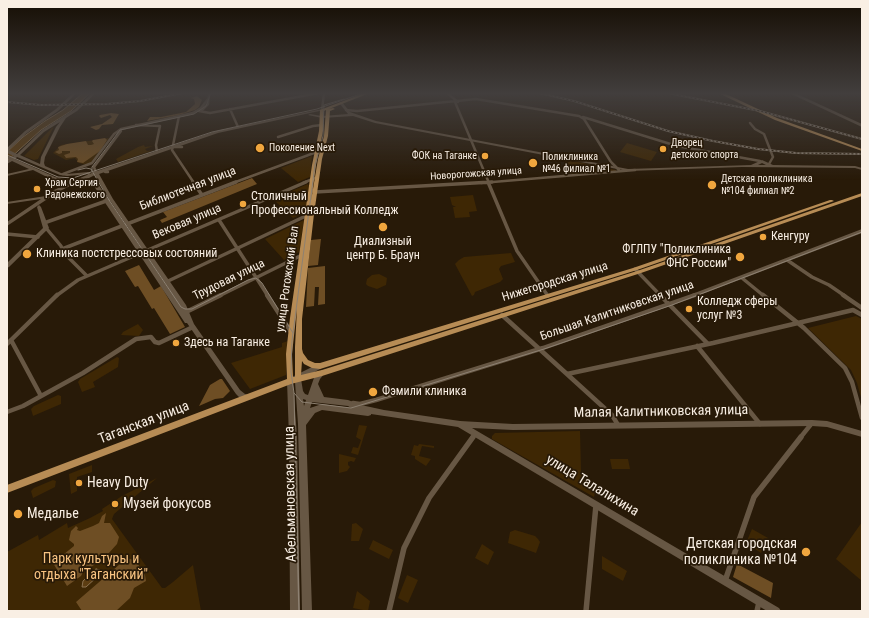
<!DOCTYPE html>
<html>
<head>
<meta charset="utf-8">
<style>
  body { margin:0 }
  #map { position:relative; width:869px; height:618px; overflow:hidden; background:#281a08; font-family:"Roboto Condensed",sans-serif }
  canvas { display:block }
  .frame { position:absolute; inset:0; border:8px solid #f9efe4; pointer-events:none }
</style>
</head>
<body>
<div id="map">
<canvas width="869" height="618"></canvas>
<div class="frame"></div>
</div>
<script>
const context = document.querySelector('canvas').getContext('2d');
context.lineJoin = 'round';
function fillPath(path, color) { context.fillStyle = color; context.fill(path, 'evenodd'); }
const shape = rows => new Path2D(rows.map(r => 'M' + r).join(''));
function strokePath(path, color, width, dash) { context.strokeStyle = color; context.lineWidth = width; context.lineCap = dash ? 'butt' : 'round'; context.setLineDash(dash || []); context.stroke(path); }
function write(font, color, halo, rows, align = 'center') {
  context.font = font + ' "Roboto Condensed",sans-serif'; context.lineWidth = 3.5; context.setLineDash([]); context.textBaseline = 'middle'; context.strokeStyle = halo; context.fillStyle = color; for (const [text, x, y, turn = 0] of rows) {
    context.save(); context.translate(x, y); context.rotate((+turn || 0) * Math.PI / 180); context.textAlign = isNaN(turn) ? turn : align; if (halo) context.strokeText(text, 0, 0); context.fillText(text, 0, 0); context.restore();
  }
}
fillPath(shape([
  [54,126,38,159,34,160,24,156],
  [109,138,93,162,87,165,79,163,75,158,66,160,53,153,61,145],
  [627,143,657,152,651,161,620,152],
  [144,145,145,147,153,146,145,149,147,151,154,150,118,162,116,159,138,147],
  [312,156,310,177,298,182,281,168],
  [564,159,616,170,616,171,572,174],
  [308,184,309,186,306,212,293,218,273,199],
  [473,195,477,211,469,212,470,217,455,218,453,207,456,207,452,205,450,197],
  [304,220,299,252,284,260,265,239],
  [511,253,515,262,501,266,499,269,503,279,500,282,475,292,474,295,472,296,455,264,459,260,464,257],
  [379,274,387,278,386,285,377,289,368,286,366,284,367,279,372,275],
  [856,316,862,319,862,401,857,383,851,370,808,328],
  [138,324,143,330,139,336,121,335,123,332],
  [288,341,286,375,250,389,231,363,282,347,282,343],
  [117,357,119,358,118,367,93,382,95,387,82,392,78,382,80,379],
  [58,395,61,396,61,404,33,416,31,409,34,406],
  [359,425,367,426,358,455,351,453,353,447,358,448,361,440,356,437],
  [580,431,581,472,584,478,596,488,594,497,492,439,492,436,495,433],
  [419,444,434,446,434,448,422,446,419,456,431,459,426,466,415,459,415,456,411,455,414,445,418,446],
  [339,454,356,458,354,462,351,461,348,462,348,465,350,467,347,471,339,473],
  [610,459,628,459,630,469,612,469],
  [92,465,92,472,77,477,77,491,71,494,69,474],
  [157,478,114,514,112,519,162,588,165,588,173,582,193,565,201,611,7,611,7,552,38,535,39,540,67,523,68,528,90,518,103,511,102,509,122,496],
  [53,480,56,481,55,487,33,498,31,491,34,488],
  [862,522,862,581,836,559],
  [356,523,363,529,359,541,351,541,352,524],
  [752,529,768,538,761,553,746,543],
  [515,530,535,536,538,539,540,542,536,553,508,543,510,532],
  [373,540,393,550,389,559,369,549],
  [482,544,494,552,488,565,475,558],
  [602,556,627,571,623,581,602,569],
  [407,575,418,580,408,603,398,598],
  [357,591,370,601,368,611,353,608]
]), '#3e2704');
fillPath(shape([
  [197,96,202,100,199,107,195,110,179,115,147,121,150,117,161,117,186,112,195,104,194,99,191,98],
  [111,113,119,114,113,124,102,125,99,129,96,130,90,127,102,124,112,117,110,115,101,118,99,116,100,115],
  [105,138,107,140,100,151,83,163,77,162,78,159,76,157,66,158,64,155,70,153,70,151,62,151,62,153,59,154,55,152,59,150,58,147,67,144,86,141,88,145,91,145,94,144,92,141,93,140],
  [252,178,257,184,162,223,160,220,167,217,163,212],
  [321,239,318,265,308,266,311,240],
  [139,265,154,290,161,286,185,327,170,334,154,308,152,309,138,286,135,287,125,271],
  [325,266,325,304,318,305,319,287,315,287,314,306,306,307,308,268],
  [220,379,222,379,230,391,223,398,215,399,199,406,210,385],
  [106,513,104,523,110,523,119,537,117,544,108,554,102,553,97,558,98,560,94,565,91,567,88,566,85,568,81,576,67,586,53,563,74,546,74,544,69,540,71,531,76,526,78,528,77,530,80,531,93,526,99,523,102,516],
  [127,558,136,561,145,575,146,581,134,588,130,598,116,611,82,611,76,602],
  [737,564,773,583,771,598,733,577]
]), '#6e4e24');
const water = shape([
  [83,93,90,93,71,111,41,130,7,161,7,152,23,137,45,121,63,110,83,93],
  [96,569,100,570,99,575,86,587,82,587,83,581,96,569]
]);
fillPath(water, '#5c3d12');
strokePath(water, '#8b7251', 1);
strokePath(shape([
  [447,93,458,102],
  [455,102,489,183],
  [230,109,238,127],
  [202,110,208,104,209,93],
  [322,110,324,93],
  [346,110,357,111,476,99,579,116,584,119,611,162,619,170],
  [199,111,210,113,319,93],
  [179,116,172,150,194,183],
  [583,117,677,146,760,161],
  [750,123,755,129,764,134,773,157,769,164],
  [136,125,160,126,156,145,157,152],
  [278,137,313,126,322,125],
  [173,147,182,147],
  [106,170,105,172,108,172],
  [96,173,94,167,121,131],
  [63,174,92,163,114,134,121,129,193,113,201,108,208,99],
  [233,183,322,150],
  [303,183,315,178],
  [481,183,635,170]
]), '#675744', 2.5);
strokePath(shape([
  [193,182,202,195],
  [488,182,517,251,548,296],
  [311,190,315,192,492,182],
  [219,220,268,296],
  [44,223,109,200],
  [46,228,61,246,63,252,87,276],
  [7,234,38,237],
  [62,249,236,182],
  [787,260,812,277,829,285,845,296],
  [635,269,661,296],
  [742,278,764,296],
  [166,282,310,214],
  [56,296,78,280,306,182],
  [219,296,304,254],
  [692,296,862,231]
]), '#675744', 3.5);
strokePath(shape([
  [267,295,291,332],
  [660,295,708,344],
  [763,295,804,328,845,368,852,382,862,418],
  [843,295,862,308],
  [186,312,221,295],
  [502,315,612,415,618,425],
  [11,340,41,396],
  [7,344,57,295],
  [697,346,760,424],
  [567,374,713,343,853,310,862,315],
  [353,403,360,404,376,400,543,348,695,295],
  [7,412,23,406,83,373,136,339,151,337,155,342,159,343,193,327],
  [472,438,475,434],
  [800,438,812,423]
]), '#675744', 4.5);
strokePath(shape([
  [725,581,754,497,801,437],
  [389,611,404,548,429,498,473,437],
  [586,611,596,505],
  [757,611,759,602]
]), '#675744', 5.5);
fillPath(shape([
  [73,93,77,93,58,111,27,133,9,150,17,154,42,130,75,109,92,93,96,93,77,111,66,118,60,127,45,157,44,163,45,166,61,173,67,174,88,172,90,173,90,174,67,176,60,175,17,157,15,159,55,177,73,181,94,172,216,131,322,109,324,110,218,133,99,174,113,199,186,305,194,324,240,390,245,394,250,395,251,397,250,399,243,400,241,399,236,394,187,323,185,323,94,186,90,184,78,185,74,184,58,192,7,226,7,222,41,199,7,204,7,202,46,196,54,190,69,183,51,179,33,170,7,176,7,174,29,169,12,161,7,164,7,161,9,159,7,159,7,156,12,157,14,156,7,153,7,148,25,131,56,109,73,93],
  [60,122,56,127,41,157,40,164,20,155,44,132,60,122],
  [95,175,109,199,180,306,98,184,91,182,79,183,95,175],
  [789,93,795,93,862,124,862,127,789,93],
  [340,102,342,102,350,112,376,121,628,169,751,165,762,160,773,165,855,166,862,168,862,170,855,168,742,167,628,171,375,123,353,116,322,118,308,115,310,114,322,116,348,114,340,104,340,102],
  [762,163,766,165,758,165,762,163],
  [39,205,41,207,49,228,9,267,7,268,7,263,43,228,37,207,39,205],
  [320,363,322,364,323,366,322,368,301,379,303,391,305,394,308,395,315,375,322,370,324,371,325,373,320,379,318,384,324,397,348,400,361,405,384,410,460,421,513,424,812,420,827,421,862,431,862,437,827,427,812,426,513,430,472,428,779,608,781,611,767,611,458,427,371,414,371,415,368,416,322,410,315,413,306,425,312,611,302,611,298,424,295,382,293,382,297,437,300,611,290,611,289,437,287,381,288,379,320,363],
  [303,399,306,400,304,406,303,399],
  [312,402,348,406,351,408,322,404,310,408,312,402]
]), '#675744');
fillPath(shape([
  [364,93,370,93,329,109,333,108,335,109,330,111,328,136,322,159,314,214,302,319,302,349,303,353,308,360,315,363,320,363,633,268,830,200,832,200,834,201,637,270,320,369,312,368,304,364,302,361,301,375,322,370,637,271,862,193,862,196,641,273,322,376,291,384,7,493,7,485,287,379,286,354,290,318,312,165,319,131,320,110,364,93],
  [326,110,324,136,318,159,311,201,316,165,323,131,324,111,326,110],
  [297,308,295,347,295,377,293,377,292,354,297,308],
  [718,93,724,93,777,118,862,149,862,151,775,120,718,93]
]), '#b78c55');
strokePath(shape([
  [7,155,58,177,73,178,212,132,317,109,363,93],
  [78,170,86,168,91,169,109,200,181,307,185,309,192,309,248,280,256,278,262,283,293,333],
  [92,171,92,167,120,130,194,114,206,106,211,93],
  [294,393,302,402,351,408,544,349,672,305,862,232],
  [295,438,294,393,291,372,292,341,315,165,323,136,324,105,344,99]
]), '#8d8172', 1);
strokePath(shape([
  [295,437,299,611]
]), '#8d8172', 1.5);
const rail = shape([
  [539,93,574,101,668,131,713,141,758,149,796,153,862,154],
  [667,93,760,111,862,139],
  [7,102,41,105,107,104,140,101,183,93]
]);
strokePath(rail, '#8d8172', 2);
strokePath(rail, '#281a08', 1, [2]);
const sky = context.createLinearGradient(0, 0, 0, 180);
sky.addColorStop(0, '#160e04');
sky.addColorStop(0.52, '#423e3d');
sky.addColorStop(1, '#423e3d00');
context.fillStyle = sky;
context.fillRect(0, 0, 869, 180);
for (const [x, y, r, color] of [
  [260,148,5,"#f0a63e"],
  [663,149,4,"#f0a63e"],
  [485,156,4,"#f0a63e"],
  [533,163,5,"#f0a63e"],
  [712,185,5,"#f0a63e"],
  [37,189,4,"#f0a63e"],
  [243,204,4,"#f0a63e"],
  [383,227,5,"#f0a63e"],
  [763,237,4,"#f0a63e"],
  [27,254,5,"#f0a63e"],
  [740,257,5,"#f0a63e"],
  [689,309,4,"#f0a63e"],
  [176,343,4,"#f0a63e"],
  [373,392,5,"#f0a63e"],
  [79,483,4,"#f0a63e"],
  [115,504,4,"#f0a63e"],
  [18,514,5,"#f0a63e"],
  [806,552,5,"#f0a63e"]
]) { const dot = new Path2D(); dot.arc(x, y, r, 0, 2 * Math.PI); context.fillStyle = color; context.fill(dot); strokePath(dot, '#281a08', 1.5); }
write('10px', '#f9efe4', '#281a08', [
  ["Дворец",671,143],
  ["детского спорта",671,155],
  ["Поколение Next",269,148],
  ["ФОК на Таганке",477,156,"right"],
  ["Поликлиника",542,157],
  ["№46 филиал №1",542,169],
  ["Детская поликлиника",721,179],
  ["№104 филиал №2",721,191],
  ["Храм Сергия",45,183],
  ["Радонежского",45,195]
], 'left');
write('10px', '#f9efe4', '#281a08', [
  ["Новорогожская улица",476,174,-4]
]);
write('12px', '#f9efe4', '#281a08', [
  ["Библиотечная улица",188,189,-21],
  ["Вековая улица",187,222,-23],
  ["улица Рогожский Вал",288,279,-82],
  ["Трудовая улица",229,280,-26],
  ["Нижегородская улица",555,282,-17],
  ["Большая Калитниковская улица",617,311,-19]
]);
write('12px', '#f9efe4', '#281a08', [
  ["Столичный",251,197],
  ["Профессиональный Колледж",251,211],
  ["Кенгуру",771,237],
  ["Диализный",383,242,"center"],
  ["центр Б. Браун",383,256,"center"],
  ["ФГЛПУ \"Поликлиника",731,250,"right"],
  ["ФНС России\"",731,264,"right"],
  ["Клиника постстрессовых состояний",36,254],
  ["Колледж сферы",697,302],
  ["услуг №3",697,316],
  ["Здесь на Таганке",184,343],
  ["Фэмили клиника",382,392]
], 'left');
write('14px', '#f9efe4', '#281a08', [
  ["Малая Калитниковская улица",661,412,-1],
  ["Таганская улица",144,423,-21],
  ["улица Талалихина",592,486,31],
  ["Абельмановская улица",291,494,-91]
]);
write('14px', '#f9efe4', '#281a08', [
  ["Heavy Duty",87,483],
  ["Музей фокусов",123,504],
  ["Медалье",27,514],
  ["Детская городская",797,544,"right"],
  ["поликлиника №104",797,560,"right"]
], 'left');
write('14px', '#f8c382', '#281a08', [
  ["Парк культуры и",91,559],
  ["отдыха \"Таганский\"",91,575]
]);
</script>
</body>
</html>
